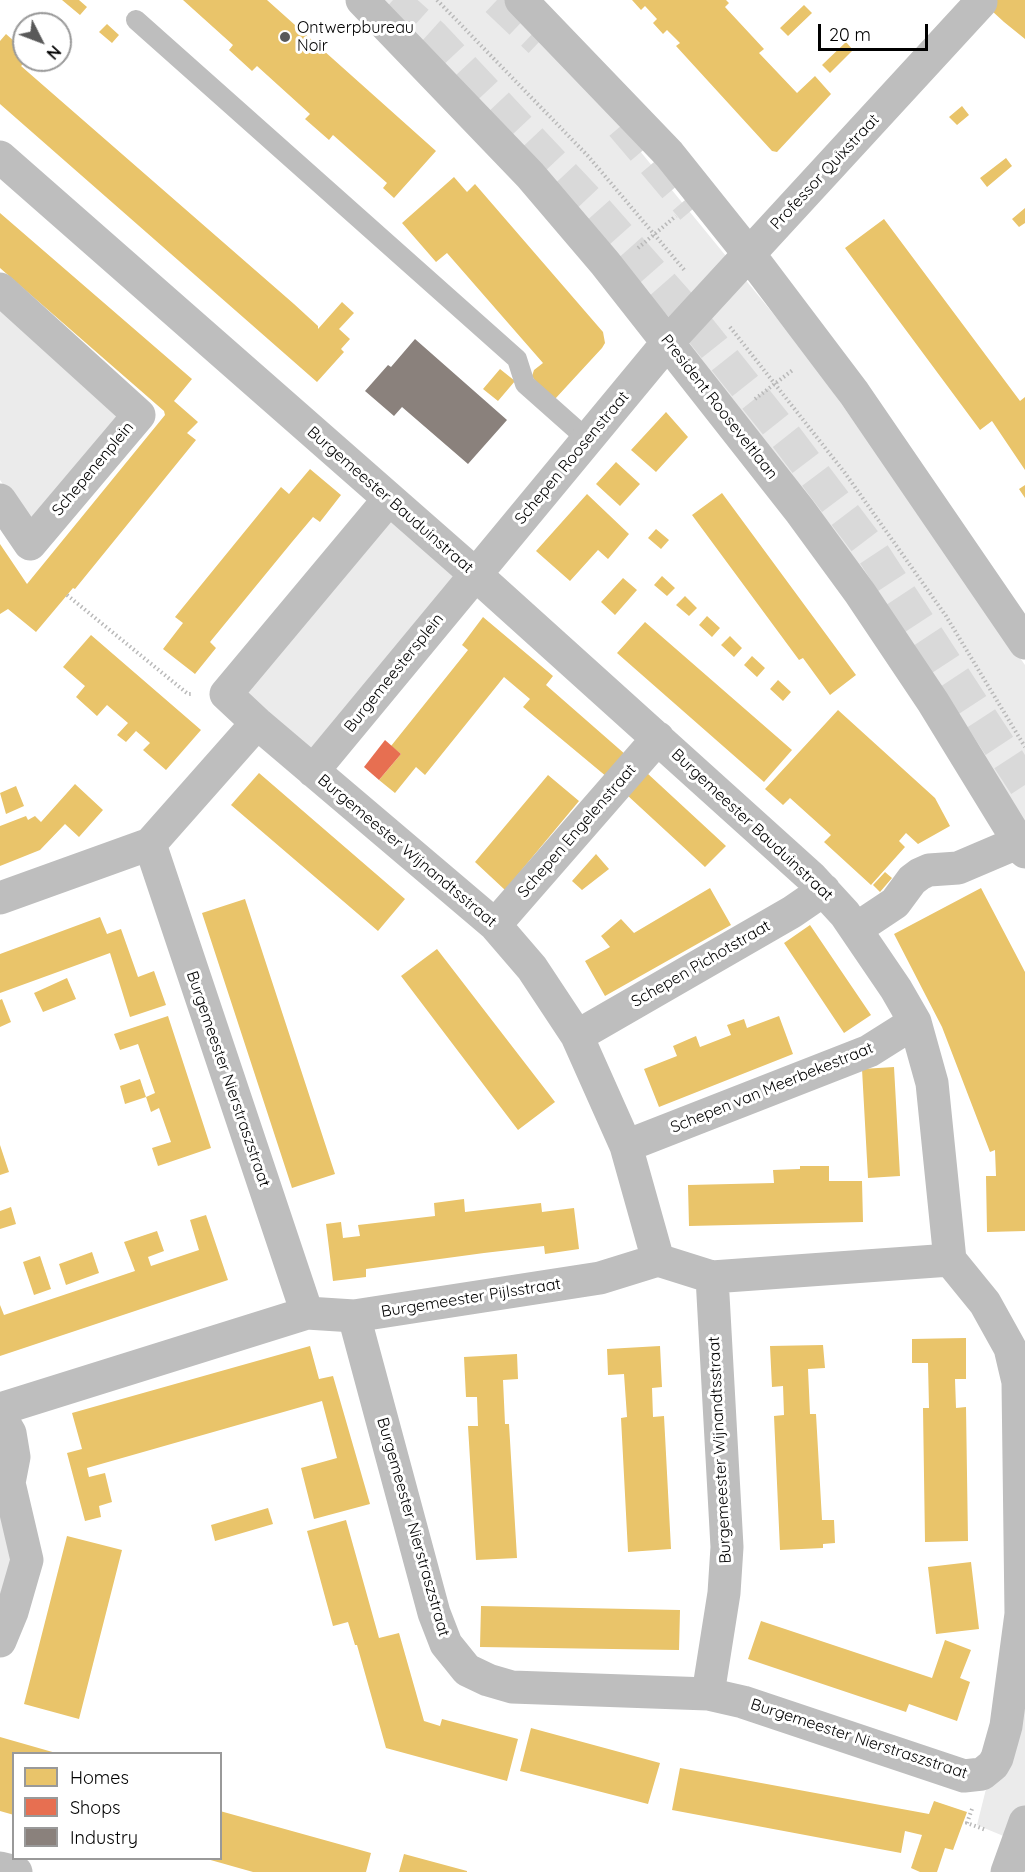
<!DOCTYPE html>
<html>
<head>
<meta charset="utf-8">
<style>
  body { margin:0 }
  #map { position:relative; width:1025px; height:1872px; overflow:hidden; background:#fff; font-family:Quicksand,sans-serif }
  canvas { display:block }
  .legend { position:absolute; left:12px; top:1752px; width:210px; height:108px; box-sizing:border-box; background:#fff; border:2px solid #999; margin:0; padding:8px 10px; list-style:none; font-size:18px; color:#000 }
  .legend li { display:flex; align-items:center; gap:12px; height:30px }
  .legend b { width:30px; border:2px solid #999 }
  .north { position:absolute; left:12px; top:12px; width:60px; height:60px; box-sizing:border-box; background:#fff; border:2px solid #999; border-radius:50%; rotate:132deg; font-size:16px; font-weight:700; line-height:24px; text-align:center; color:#000 }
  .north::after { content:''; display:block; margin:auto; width:21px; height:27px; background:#595959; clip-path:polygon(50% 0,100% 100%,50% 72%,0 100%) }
  .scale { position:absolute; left:818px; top:24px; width:110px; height:27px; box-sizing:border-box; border:3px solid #000; border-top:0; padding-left:8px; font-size:18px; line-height:21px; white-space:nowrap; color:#000; -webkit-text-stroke:4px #fff; paint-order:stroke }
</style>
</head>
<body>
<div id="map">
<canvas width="1025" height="1872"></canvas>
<ul class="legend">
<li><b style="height:16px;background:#e9c46a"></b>Homes</li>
<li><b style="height:16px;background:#e76f51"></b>Shops</li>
<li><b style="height:16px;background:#8a817c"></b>Industry</li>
</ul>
<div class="north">N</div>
<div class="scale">20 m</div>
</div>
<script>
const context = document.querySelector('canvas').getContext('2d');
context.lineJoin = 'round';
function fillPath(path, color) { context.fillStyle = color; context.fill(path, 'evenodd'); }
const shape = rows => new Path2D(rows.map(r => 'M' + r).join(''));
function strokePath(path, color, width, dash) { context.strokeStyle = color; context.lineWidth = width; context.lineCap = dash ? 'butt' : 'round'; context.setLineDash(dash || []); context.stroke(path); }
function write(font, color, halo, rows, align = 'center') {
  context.font = font + ' Quicksand,sans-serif'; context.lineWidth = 6; context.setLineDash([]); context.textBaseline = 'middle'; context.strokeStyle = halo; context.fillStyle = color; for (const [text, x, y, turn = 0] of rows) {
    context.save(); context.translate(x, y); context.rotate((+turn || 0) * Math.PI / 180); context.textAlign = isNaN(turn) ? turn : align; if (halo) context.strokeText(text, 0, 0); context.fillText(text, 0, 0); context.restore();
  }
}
fillPath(shape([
  [380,0,502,0,608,112,807,355,1025,665,1025,828,952,717],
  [0,310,124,422,31,526,0,480],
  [390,508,465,573,310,764,232,694],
  [0,1435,17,1562,0,1617],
  [1025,1687,1025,1845,977,1825,987,1785]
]), '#ebebeb');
fillPath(shape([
  [62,0,79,0,87,7,80,15],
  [183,0,267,0,436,151,394,198,383,188,387,183,333,135,329,140,305,119,310,114,257,66,252,71,229,50,233,45],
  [632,0,726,0,729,3,725,7,764,49,759,53,797,93,815,76,831,94,777,152,772,151,676,46,680,43,667,30,663,34,653,23,657,19,645,6,641,10],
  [980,0,1025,0,1025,39,1004,22],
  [804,5,812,13,788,36,780,28],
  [107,24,119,35,112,43,99,32],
  [6,34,24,50,24,60,27,60,21,66,294,304,318,326,318,329,342,302,354,313,339,329,350,339,341,349,344,352,317,382,0,104,0,41],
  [846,42,853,50,830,73,822,65],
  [962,106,969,115,957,125,949,117],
  [1006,158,1012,166,987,187,980,178],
  [454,177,467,192,475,184,603,332,605,343,602,348,555,399,547,398,532,376,534,370,543,363,447,253,436,262,402,223],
  [1025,208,1025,223,1019,227,1012,219],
  [0,213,192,379,174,401,198,422,187,433,196,440,75,589,73,588,36,632,8,609,0,614,0,544,27,584,165,415,164,411,0,268],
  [884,219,1020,401,1025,397,1025,470,992,421,980,430,845,248],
  [500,369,515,381,498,401,483,389],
  [666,412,688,437,656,472,631,450],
  [616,462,640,484,620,506,596,484],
  [310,469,341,495,320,522,313,517,292,542,210,642,216,648,195,674,163,649,183,623,175,617,281,487,289,494],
  [1025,485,1025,498,1019,489],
  [722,493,856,675,830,695,803,658,799,660,692,515],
  [587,494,629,534,608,559,598,550,570,581,536,551],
  [656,529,669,540,661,549,648,538],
  [662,576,675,588,667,596,654,585],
  [623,578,637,590,615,615,601,602],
  [685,596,697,608,689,616,676,605],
  [707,616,720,628,712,637,699,625],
  [483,617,553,676,546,685,626,755,607,777,523,707,530,699,504,677,425,775,416,767,395,793,379,780,401,754,391,746,468,650,462,645],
  [645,622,792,750,764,782,617,653],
  [91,635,201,730,166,770,143,750,150,743,136,731,126,742,117,735,128,723,107,705,97,716,76,697,85,686,63,667],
  [730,636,742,648,734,657,721,645],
  [752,656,765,668,757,677,744,665],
  [778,680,791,692,783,701,770,689],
  [838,710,935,798,950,826,918,844,906,833,899,841,905,847,871,885,824,842,831,835,790,798,783,805,765,789],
  [259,773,405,899,378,931,231,805],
  [647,773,726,846,705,867,627,795],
  [548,775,579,801,505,890,475,862],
  [75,784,103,810,79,837,65,824,40,850,0,866,0,826,26,816,28,820,35,816,41,822],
  [16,786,24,806,6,814,0,793],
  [596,854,609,869,582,890,572,881],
  [885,872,892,878,880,892,873,885],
  [710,888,731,925,605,996,585,961,610,947,601,936,621,919,634,933],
  [981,888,1025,972,1025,1231,987,1232,986,1176,996,1176,995,1150,990,1152,942,1027,894,934],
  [245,899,335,1174,292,1188,202,913],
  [100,917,107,934,121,929,138,977,154,971,166,1005,130,1017,110,953,0,993,0,954],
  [810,925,871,1015,844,1033,784,943],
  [437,949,555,1102,518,1130,401,976],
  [67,978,76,999,43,1012,34,993],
  [2,999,11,1022,0,1027,0,1000],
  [168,1016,211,1148,158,1166,152,1148,171,1142,159,1108,151,1112,146,1097,155,1093,138,1044,120,1050,114,1034],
  [779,1016,793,1054,659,1107,644,1069,677,1056,673,1046,696,1036,700,1047,731,1035,727,1025,744,1019,747,1028],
  [894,1067,900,1176,868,1178,862,1069],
  [140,1079,146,1097,125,1104,120,1086],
  [0,1145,9,1172,0,1175],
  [800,1166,829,1166,829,1181,862,1181,863,1222,689,1226,688,1185,774,1183,773,1170,800,1169],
  [464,1199,465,1212,541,1203,542,1212,574,1208,579,1249,545,1254,544,1246,484,1253,366,1269,366,1277,333,1281,326,1224,341,1222,343,1238,360,1236,358,1225,435,1216,434,1203],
  [11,1207,16,1224,0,1229,0,1211],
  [206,1215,228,1280,0,1356,0,1305,4,1315,135,1271,124,1242,157,1231,164,1251,148,1257,151,1266,199,1250,190,1220],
  [92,1252,99,1273,66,1285,59,1264],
  [40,1256,51,1289,34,1295,23,1262],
  [966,1338,966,1379,955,1379,956,1408,966,1407,968,1541,925,1542,923,1408,929,1408,928,1363,912,1363,912,1339],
  [823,1345,825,1368,808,1369,810,1414,816,1414,822,1520,834,1520,835,1543,823,1544,823,1548,780,1550,774,1416,784,1415,783,1386,772,1387,770,1346],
  [310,1346,319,1379,333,1376,370,1504,314,1519,301,1468,337,1458,322,1401,87,1468,89,1477,105,1473,112,1502,99,1506,101,1517,85,1521,67,1453,82,1449,72,1413],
  [660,1346,662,1387,652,1388,653,1417,664,1416,671,1549,628,1552,621,1418,627,1417,624,1374,608,1375,607,1349],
  [517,1354,518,1379,503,1380,505,1424,509,1424,517,1558,476,1560,468,1426,478,1426,477,1397,466,1397,464,1357],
  [268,1508,273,1524,215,1541,211,1525],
  [346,1520,379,1638,399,1633,424,1721,440,1726,442,1719,518,1739,507,1781,386,1748,357,1645,355,1645,348,1622,333,1626,307,1531],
  [67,1536,122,1550,79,1719,24,1704],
  [971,1562,979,1629,936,1634,928,1567],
  [481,1606,680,1610,679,1650,480,1647],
  [761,1621,932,1678,945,1640,971,1650,960,1678,970,1682,957,1721,909,1704,906,1712,748,1659],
  [531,1728,660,1763,648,1804,520,1771],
  [0,1737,56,1753,14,1754,14,1815,0,1811],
  [680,1768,929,1814,934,1801,967,1812,953,1850,945,1848,937,1872,920,1872,911,1868,922,1835,905,1831,901,1853,672,1810],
  [220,1811,371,1853,366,1872,253,1872,207,1859,220,1858],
  [404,1854,467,1871,467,1872,399,1872]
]), '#e9c46a');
fillPath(shape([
  [385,740,401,754,379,780,364,767]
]), '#e76f51');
fillPath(shape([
  [415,339,507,420,468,464,402,407,394,416,365,391,388,365,391,367]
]), '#8a817c');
strokePath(shape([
  [393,0,433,36,589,202,682,307,786,437,869,547,1025,785],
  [497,0,540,41],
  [622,125,693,209]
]), '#d9d9d9', 33, [33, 16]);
strokePath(shape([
  [437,0,588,156,686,272],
  [638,248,676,216],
  [730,327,845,473,946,616,1025,747],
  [755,399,794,369],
  [67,595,188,694,193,694],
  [972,1809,967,1823,986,1830]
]), '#b9b9b9', 4, [1.5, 3]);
strokePath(shape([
  [136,20,517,359,525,384,587,439]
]), '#bebebe', 20);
strokePath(shape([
  [362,0,530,175,605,263,800,511,860,593,933,702,1025,852],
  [521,0,669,154,749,254,854,393,1025,643],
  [0,157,475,574,811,877,845,914,896,989,915,1022,932,1083,950,1260,985,1303,1010,1348,1018,1382,1021,1614,1006,1726,997,1758,993,1765,982,1774,964,1776,743,1702,708,1694,512,1687,488,1680,467,1670,446,1644,434,1613,354,1316],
  [0,289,139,415,30,544,0,500],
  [389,499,226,694,257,723,495,925,532,968,577,1036,626,1146,658,1260],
  [313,771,668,342,981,2],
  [150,844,307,1313],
  [0,898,150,844,257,723],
  [495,925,658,738],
  [856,929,895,903,912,880,920,874,929,870,958,868,1019,842],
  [577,1036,792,912,824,890],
  [626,1146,869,1051,915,1022],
  [0,1409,307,1313,354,1316,600,1278,658,1260,712,1277,950,1260],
  [0,1416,10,1433,14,1457,9,1483,27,1560,12,1612,0,1641],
  [708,1694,724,1593,727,1547,712,1277],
  [0,1868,16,1872],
  [1007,1872,1025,1822]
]), '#bebebe', 33);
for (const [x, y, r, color] of [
  [285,37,6,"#595959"]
]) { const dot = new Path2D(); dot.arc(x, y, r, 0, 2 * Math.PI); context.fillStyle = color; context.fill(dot); strokePath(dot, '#fff', 2); }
write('16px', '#000', '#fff', [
  ["Ontwerpbureau",297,28],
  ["Noir",297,46]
], 'left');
write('16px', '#000', '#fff', [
  ["Professor Quixstraat",825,172,-47],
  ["President Rooseveltlaan",719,407,52],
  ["Schepen Roosenstraat",572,458,-50],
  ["Schepenenplein",93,469,-50],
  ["Burgemeester Bauduinstraat",390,500,41],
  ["Burgemeestersplein",394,673,-51],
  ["Burgemeester Bauduinstraat",752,825,43],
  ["Schepen Engelenstraat",577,831,-49],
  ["Burgemeester Wijnandtsstraat",407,851,40],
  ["Schepen Pichotstraat",701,964,-30],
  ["Burgemeester Nierstraszstraat",228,1079,71],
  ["Schepen van Meerbekestraat",772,1088,-22],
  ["Burgemeester Pijlsstraat",471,1298,-9],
  ["Burgemeester Wijnandtsstraat",720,1450,-93],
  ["Burgemeester Nierstraszstraat",413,1527,74],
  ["Burgemeester Nierstraszstraat",859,1739,18]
]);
</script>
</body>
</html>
